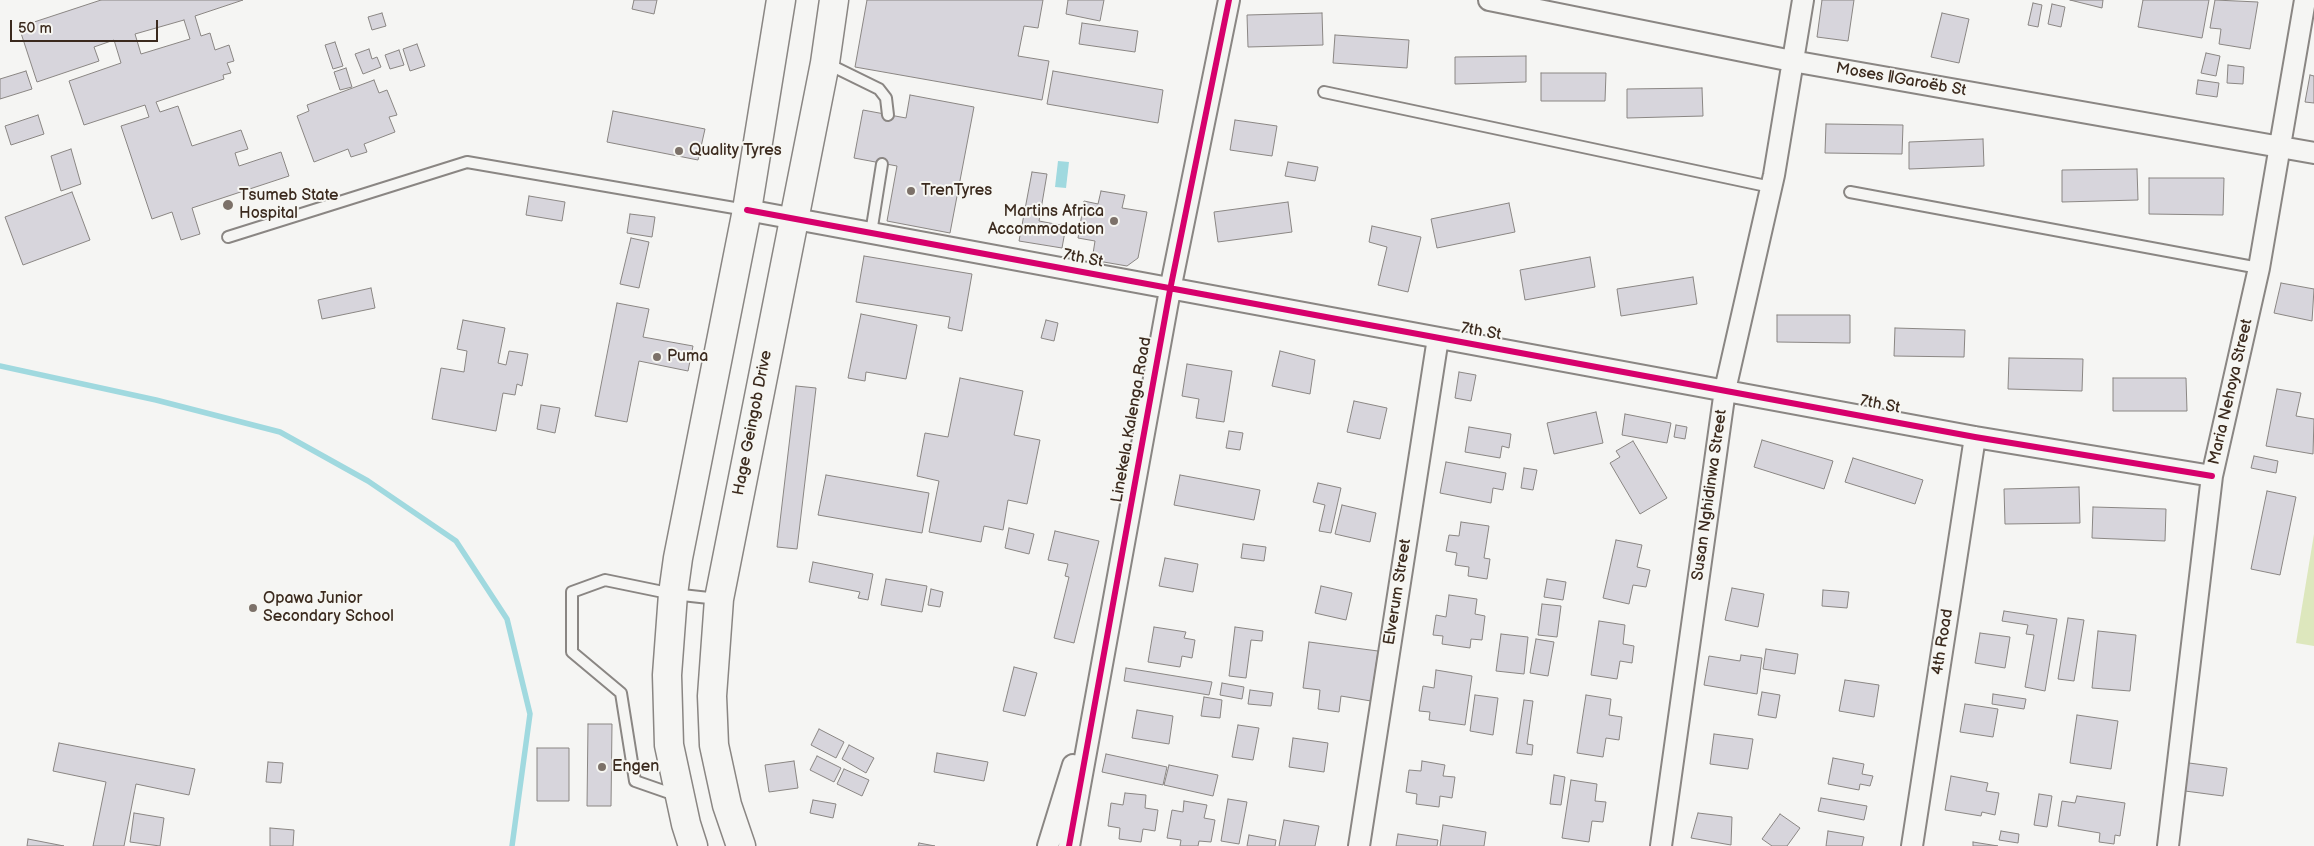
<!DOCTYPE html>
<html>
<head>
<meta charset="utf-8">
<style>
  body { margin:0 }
  #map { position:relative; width:2314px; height:846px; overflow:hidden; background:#f5f5f3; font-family:"Balsamiq Sans",sans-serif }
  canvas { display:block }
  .scale { position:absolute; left:10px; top:20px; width:148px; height:22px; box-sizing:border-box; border:2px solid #3b2a1e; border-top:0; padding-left:6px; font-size:15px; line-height:18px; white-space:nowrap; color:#3b2a1e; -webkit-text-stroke:4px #f6f6f2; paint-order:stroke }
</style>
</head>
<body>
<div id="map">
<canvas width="2314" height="846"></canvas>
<div class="scale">50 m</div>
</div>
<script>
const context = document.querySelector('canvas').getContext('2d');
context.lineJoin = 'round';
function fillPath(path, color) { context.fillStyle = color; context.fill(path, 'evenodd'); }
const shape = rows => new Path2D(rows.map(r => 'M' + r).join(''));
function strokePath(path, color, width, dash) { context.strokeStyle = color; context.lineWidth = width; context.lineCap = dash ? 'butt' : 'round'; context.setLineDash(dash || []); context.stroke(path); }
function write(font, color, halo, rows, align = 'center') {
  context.font = font + ' "Balsamiq Sans",sans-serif'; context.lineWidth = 4; context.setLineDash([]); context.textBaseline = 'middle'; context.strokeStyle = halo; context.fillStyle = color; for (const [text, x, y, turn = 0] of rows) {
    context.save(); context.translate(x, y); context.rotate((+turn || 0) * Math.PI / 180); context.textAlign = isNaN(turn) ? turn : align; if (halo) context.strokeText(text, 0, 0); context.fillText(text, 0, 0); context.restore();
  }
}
fillPath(shape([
  [2314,534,2314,646,2296,643]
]), '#dde7bd');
fillPath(shape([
  [1058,161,1069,162,1066,188,1055,187]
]), '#a0d9df');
strokePath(shape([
  [0,366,156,400,280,432,368,481,456,541,507,619,530,714,512,846]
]), '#a0d9df', 5.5);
const building = shape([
  [101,0,243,0,195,16,201,36,210,33,215,50,229,45,234,61,227,63,231,73,223,75,224,79,156,102,160,112,178,106,192,146,241,130,248,149,235,153,239,166,281,152,289,176,192,208,200,234,181,240,172,212,152,219,121,126,149,117,145,105,84,125,69,81,121,63,114,40,94,47,99,61,37,82,19,27,101,0],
  [184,20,190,39,141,54,135,34,184,20],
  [634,0,657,0,654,14,632,9,634,0],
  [867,0,1043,0,1038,28,1024,26,1018,56,1049,61,1042,100,855,67,867,0],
  [1068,0,1104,0,1100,21,1066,14,1068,0],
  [1822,0,1854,0,1848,41,1817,37,1822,0],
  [2070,0,2103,0,2102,8,2070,0],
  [2143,0,2209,0,2202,38,2138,27,2143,0],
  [2215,0,2258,2,2250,49,2219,44,2221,29,2210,28,2215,0],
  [2033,3,2042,5,2038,27,2028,25,2033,3],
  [2052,4,2065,7,2061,27,2048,24,2052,4],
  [382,13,386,26,372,30,368,17,382,13],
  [1322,13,1323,45,1248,47,1247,15,1322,13],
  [1942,13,1969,19,1959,63,1931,57,1942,13],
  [1082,23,1138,31,1135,52,1079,44,1082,23],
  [1335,35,1409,40,1407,68,1333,63,1335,35],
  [335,42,343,66,333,69,325,45,335,42],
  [417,44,425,66,410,71,403,49,417,44],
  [369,49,372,59,377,57,381,67,363,74,355,54,369,49],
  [399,50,404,65,390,69,385,55,399,50],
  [2206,53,2220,56,2216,76,2201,73,2206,53],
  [1526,56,1526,82,1455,84,1455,57,1526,56],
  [2228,65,2244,67,2243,84,2227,83,2228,65],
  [346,68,352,87,340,90,334,72,346,68],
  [26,71,32,89,0,99,0,79,26,71],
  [1053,71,1163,90,1158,123,1047,104,1053,71],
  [1541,73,1606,73,1605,101,1541,101,1541,73],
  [2310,75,2314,76,2314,103,2305,102,2310,75],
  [374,80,379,93,387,90,397,115,389,117,395,132,364,144,367,152,351,157,348,149,314,162,297,116,309,111,307,105,374,80],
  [2198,80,2219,83,2217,97,2196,94,2198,80],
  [1702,88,1703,116,1627,118,1627,89,1702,88],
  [910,95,974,107,950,233,887,221,897,166,854,158,863,110,906,118,910,95],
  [613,111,705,129,698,160,607,142,613,111],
  [38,115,44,134,11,145,5,126,38,115],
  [1235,120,1277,126,1272,156,1230,150,1235,120],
  [1826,124,1903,125,1902,154,1825,153,1826,124],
  [1983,139,1984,166,1909,169,1909,142,1983,139],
  [71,149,81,184,61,191,51,156,71,149],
  [1288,162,1318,167,1315,181,1285,176,1288,162],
  [2137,169,2138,200,2062,202,2062,170,2137,169],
  [1032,172,1047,174,1039,221,1066,226,1062,248,1019,241,1032,172],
  [2149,178,2224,178,2223,215,2149,214,2149,178],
  [1101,191,1125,195,1122,208,1147,212,1138,258,1127,266,1092,260,1095,241,1078,238,1084,201,1098,204,1101,191],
  [72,192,90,240,23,265,5,217,72,192],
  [529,196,565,202,562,221,526,215,529,196],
  [1288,202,1292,232,1218,242,1214,212,1288,202],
  [1509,203,1515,232,1437,248,1431,219,1509,203],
  [630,214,655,217,652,237,627,233,630,214],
  [1372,226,1421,237,1408,292,1378,285,1387,247,1369,242,1372,226],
  [631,238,649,242,639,288,620,284,631,238],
  [864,256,972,274,962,331,948,328,950,317,856,302,864,256],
  [1590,257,1595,287,1525,300,1520,270,1590,257],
  [1693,277,1697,304,1621,316,1617,289,1693,277],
  [2281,283,2314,289,2312,321,2274,313,2281,283],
  [371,288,375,308,322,319,318,300,371,288],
  [617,303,649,309,643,337,693,346,688,371,639,361,627,422,595,416,617,303],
  [861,314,917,325,906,379,866,372,865,381,848,378,861,314],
  [1777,315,1850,315,1850,343,1777,342,1777,315],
  [463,320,505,328,498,363,506,365,509,351,528,354,522,386,517,384,515,395,503,393,496,431,432,419,441,368,464,372,467,351,457,349,463,320],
  [1046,320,1058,323,1054,341,1041,338,1046,320],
  [1895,328,1965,330,1964,357,1894,356,1895,328],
  [1280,351,1315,360,1310,394,1272,386,1280,351],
  [2009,358,2083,359,2082,391,2008,389,2009,358],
  [1187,364,1232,371,1224,422,1196,418,1199,399,1182,396,1187,364],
  [1459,372,1476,375,1471,401,1455,398,1459,372],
  [960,378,1023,391,1014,435,1040,440,1027,504,1008,500,1003,530,984,526,981,542,929,532,939,481,917,476,925,433,948,437,960,378],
  [2113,378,2186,378,2187,411,2113,411,2113,378],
  [796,386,816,388,797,549,777,547,796,386],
  [2277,389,2301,393,2296,416,2314,419,2313,454,2266,446,2277,389],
  [1354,401,1387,408,1380,439,1347,432,1354,401],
  [541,405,560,408,555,433,537,429,541,405],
  [1596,412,1603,443,1554,454,1547,423,1596,412],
  [1625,414,1671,423,1667,443,1622,435,1625,414],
  [1676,425,1687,427,1685,439,1674,437,1676,425],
  [1469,427,1511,434,1509,448,1502,446,1500,458,1465,452,1469,427],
  [1229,431,1243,433,1240,450,1226,448,1229,431],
  [1762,440,1833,461,1824,489,1754,467,1762,440],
  [1633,441,1667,498,1640,514,1610,463,1620,457,1616,451,1633,441],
  [2254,456,2278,461,2276,473,2251,468,2254,456],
  [1853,458,1923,480,1915,504,1845,482,1853,458],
  [1446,462,1506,473,1503,490,1493,488,1491,503,1440,493,1446,462],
  [1524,468,1537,470,1533,490,1521,488,1524,468],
  [826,475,929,493,922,533,818,515,826,475],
  [1180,475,1260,490,1254,520,1174,505,1180,475],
  [1318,483,1341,488,1331,533,1319,531,1325,505,1313,502,1318,483],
  [2079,487,2080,523,2005,524,2004,489,2079,487],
  [2267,491,2296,497,2280,575,2251,569,2267,491],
  [1342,505,1376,513,1370,542,1335,534,1342,505],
  [2093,507,2166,509,2165,541,2092,538,2093,507],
  [1461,522,1489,526,1484,558,1490,559,1487,579,1468,576,1469,567,1455,565,1457,553,1446,551,1449,535,1459,536,1461,522],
  [1009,528,1034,534,1029,554,1005,548,1009,528],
  [1055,531,1099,541,1074,643,1054,638,1069,577,1065,576,1068,564,1048,560,1055,531],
  [1616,540,1642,545,1637,567,1650,570,1646,587,1633,585,1629,604,1603,598,1616,540],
  [1243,544,1266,547,1264,561,1241,558,1243,544],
  [1165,558,1198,564,1193,592,1159,586,1165,558],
  [813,562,873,574,868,600,858,598,860,592,809,582,813,562],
  [886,579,927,586,922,612,881,605,886,579],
  [1547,579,1566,582,1563,600,1544,597,1547,579],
  [1321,586,1352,593,1346,620,1315,613,1321,586],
  [1732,588,1764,594,1758,627,1725,620,1732,588],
  [931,589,943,592,940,607,928,605,931,589],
  [1823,590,1849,592,1847,608,1822,606,1823,590],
  [1449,595,1477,599,1475,614,1485,616,1482,640,1471,639,1470,648,1442,644,1443,636,1433,635,1436,615,1446,617,1449,595],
  [1542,604,1561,606,1557,637,1538,635,1542,604],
  [2004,611,2057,619,2045,691,2025,687,2034,635,2026,634,2028,625,2002,621,2004,611],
  [2068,618,2084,620,2074,681,2058,679,2068,618],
  [1599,621,1625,625,1623,644,1634,646,1632,663,1620,661,1617,679,1591,675,1599,621],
  [1154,627,1186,632,1184,638,1195,640,1192,658,1182,656,1180,667,1148,662,1154,627],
  [1235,627,1263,631,1262,641,1251,640,1246,678,1229,676,1235,627],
  [2098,631,2136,635,2130,691,2092,688,2098,631],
  [1980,633,2010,637,2005,668,1975,663,1980,633],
  [1501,634,1528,637,1524,674,1496,671,1501,634],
  [1536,639,1554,642,1548,676,1530,673,1536,639],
  [1309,642,1378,651,1371,701,1341,696,1339,712,1318,709,1320,690,1303,688,1309,642],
  [1766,649,1798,654,1795,674,1763,669,1766,649],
  [1741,655,1762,658,1757,694,1704,685,1709,656,1740,661,1741,655],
  [1014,667,1037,673,1025,716,1003,711,1014,667],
  [1126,668,1212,682,1209,695,1124,681,1126,668],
  [1436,670,1472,676,1465,725,1429,720,1430,712,1419,711,1423,686,1434,688,1436,670],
  [1845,680,1879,685,1874,717,1839,711,1845,680],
  [1222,683,1244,687,1242,699,1220,695,1222,683],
  [1250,690,1273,693,1271,706,1248,704,1250,690],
  [1762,692,1780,695,1776,718,1758,715,1762,692],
  [1993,694,2026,699,2024,709,1992,704,1993,694],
  [1475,695,1498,698,1493,735,1470,731,1475,695],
  [1586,695,1611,699,1609,715,1622,717,1619,740,1606,738,1603,757,1577,753,1586,695],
  [1204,697,1222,700,1220,718,1201,716,1204,697],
  [1524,700,1533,701,1527,744,1533,745,1532,755,1516,753,1524,700],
  [1965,704,1998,709,1993,737,1960,732,1965,704],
  [1137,710,1173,716,1169,744,1132,738,1137,710],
  [2077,715,2118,721,2111,769,2070,763,2077,715],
  [588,724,612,724,611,806,587,806,588,724],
  [1238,725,1259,728,1253,760,1232,757,1238,725],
  [819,729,844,742,836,758,811,745,819,729],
  [1714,734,1753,739,1748,769,1710,764,1714,734],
  [1293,738,1328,743,1324,772,1289,767,1293,738],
  [59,743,195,769,189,795,136,784,124,846,93,846,106,782,53,771,59,743],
  [849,745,874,758,866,773,842,759,849,745],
  [537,748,569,748,569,801,537,801,537,748],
  [937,753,988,762,984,781,934,772,937,753],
  [1106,754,1167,767,1163,785,1102,772,1106,754],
  [817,756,841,768,834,782,810,770,817,756],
  [1833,758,1864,764,1862,774,1873,776,1870,786,1860,784,1859,790,1828,784,1833,758],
  [794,761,798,788,769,792,765,765,794,761],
  [1422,761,1445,765,1443,776,1455,777,1452,798,1440,796,1439,807,1416,804,1417,794,1406,792,1409,770,1421,771,1422,761],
  [268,762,283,763,281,783,266,782,268,762],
  [2189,763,2227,768,2223,796,2185,791,2189,763],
  [1169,765,1218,775,1213,796,1164,785,1169,765],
  [844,769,869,780,862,796,837,784,844,769],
  [1554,775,1565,777,1561,805,1550,804,1554,775],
  [1951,776,1988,783,1986,791,1999,793,1995,815,1982,812,1981,816,1945,810,1951,776],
  [1571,780,1597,784,1595,801,1606,802,1603,822,1592,821,1589,842,1562,838,1571,780],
  [1125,793,1146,795,1145,808,1158,810,1155,831,1143,829,1141,842,1119,839,1120,828,1108,826,1111,803,1123,805,1125,793],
  [2039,794,2052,796,2047,827,2034,825,2039,794],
  [2077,796,2125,803,2120,836,2115,835,2114,844,2099,842,2100,833,2058,826,2062,801,2075,803,2077,796],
  [1821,798,1867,806,1864,820,1818,811,1821,798],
  [1228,799,1247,802,1239,844,1221,841,1228,799],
  [813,800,836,804,833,818,810,813,813,800],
  [1184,801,1207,805,1204,818,1215,820,1211,842,1199,841,1198,846,1180,846,1181,840,1167,838,1172,810,1183,812,1184,801],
  [134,813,164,818,160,846,130,842,134,813],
  [1698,813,1732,817,1731,845,1691,838,1698,813],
  [1780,814,1800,828,1787,846,1772,846,1762,839,1780,814],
  [1284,820,1319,826,1315,846,1279,846,1284,820],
  [1443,825,1486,832,1484,846,1440,846,1443,825],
  [270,828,294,830,293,846,270,846,270,828],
  [1828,831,1864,837,1862,846,1826,846,1828,831],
  [2001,831,2019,834,2018,843,1999,840,2001,831],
  [1398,834,1438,840,1437,846,1396,846,1398,834],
  [1249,835,1276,840,1275,846,1247,846,1249,835],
  [28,839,64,846,27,846,28,839],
  [1973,842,1998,846,1973,846,1973,842],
  [919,843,935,846,918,846,919,843]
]);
fillPath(building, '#d7d5dc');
strokePath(building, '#8a8683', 1);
const service = shape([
  [826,63,879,89,886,98,888,115],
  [1324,92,1771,187],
  [1850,192,2259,268],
  [871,233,882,164],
  [228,237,467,162,746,210],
  [678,796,635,781,621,693,572,652,572,592,605,580,673,594,718,599]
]);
const minor = shape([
  [1489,0,1792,61,2314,153],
  [747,210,1975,437,2212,476],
  [1048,846,1073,765],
  [1069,846,1170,290,1229,0],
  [1359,846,1438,338],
  [1661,846,1725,390,1774,175,1803,0],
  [1912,846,1975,437],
  [2168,846,2212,476,2259,268,2305,0]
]);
const trunk = shape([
  [693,846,686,824,669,745,667,675,673,594,678,558,747,210,781,0],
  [741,846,727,805,714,745,712,696,719,599,825,63,834,0]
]);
strokePath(service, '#8a8683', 14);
strokePath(minor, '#8a8683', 24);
strokePath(trunk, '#8a8683', 31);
strokePath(service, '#f5f5f3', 10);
strokePath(minor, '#f5f5f3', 20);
strokePath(trunk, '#f5f5f3', 28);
strokePath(shape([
  [747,210,1975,437,2212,476],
  [1069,846,1170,290,1229,0]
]), '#d6006c', 6);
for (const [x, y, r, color] of [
  [679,151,5,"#7c7169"],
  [911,191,5,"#7c7169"],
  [228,205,6,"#7c7169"],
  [1114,221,5,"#7c7169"],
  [657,357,5,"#7c7169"],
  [253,608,5,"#7c7169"],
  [602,767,5,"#7c7169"]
]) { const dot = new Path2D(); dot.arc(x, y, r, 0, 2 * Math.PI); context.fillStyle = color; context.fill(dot); strokePath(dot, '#f6f6f2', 2); }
write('16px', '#3b2a1e', '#f6f6f2', [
  ["Moses ǁGaroëb St",1901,80,10],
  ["7th St",1083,259,11],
  ["7th St",1481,332,10],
  ["Maria Nehoya Street",2231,392,-77],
  ["7th St",1880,405,11],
  ["Linekela Kalenga Road",1132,420,-80],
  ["Hage Geingob Drive",753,423,-79],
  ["Susan Nghidinwa Street",1710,495,-82],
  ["Elverum Street",1398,592,-81],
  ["4th Road",1943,642,-81]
]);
write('16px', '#3b2a1e', '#f6f6f2', [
  ["Quality Tyres",689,151],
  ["TrenTyres",921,191],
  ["Tsumeb State",239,196],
  ["Hospital",239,214],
  ["Martins Africa",1104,212,"right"],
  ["Accommodation",1104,230,"right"],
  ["Puma",667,357],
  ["Opawa Junior",263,599],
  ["Secondary School",263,617],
  ["Engen",612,767]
], 'left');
</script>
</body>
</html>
